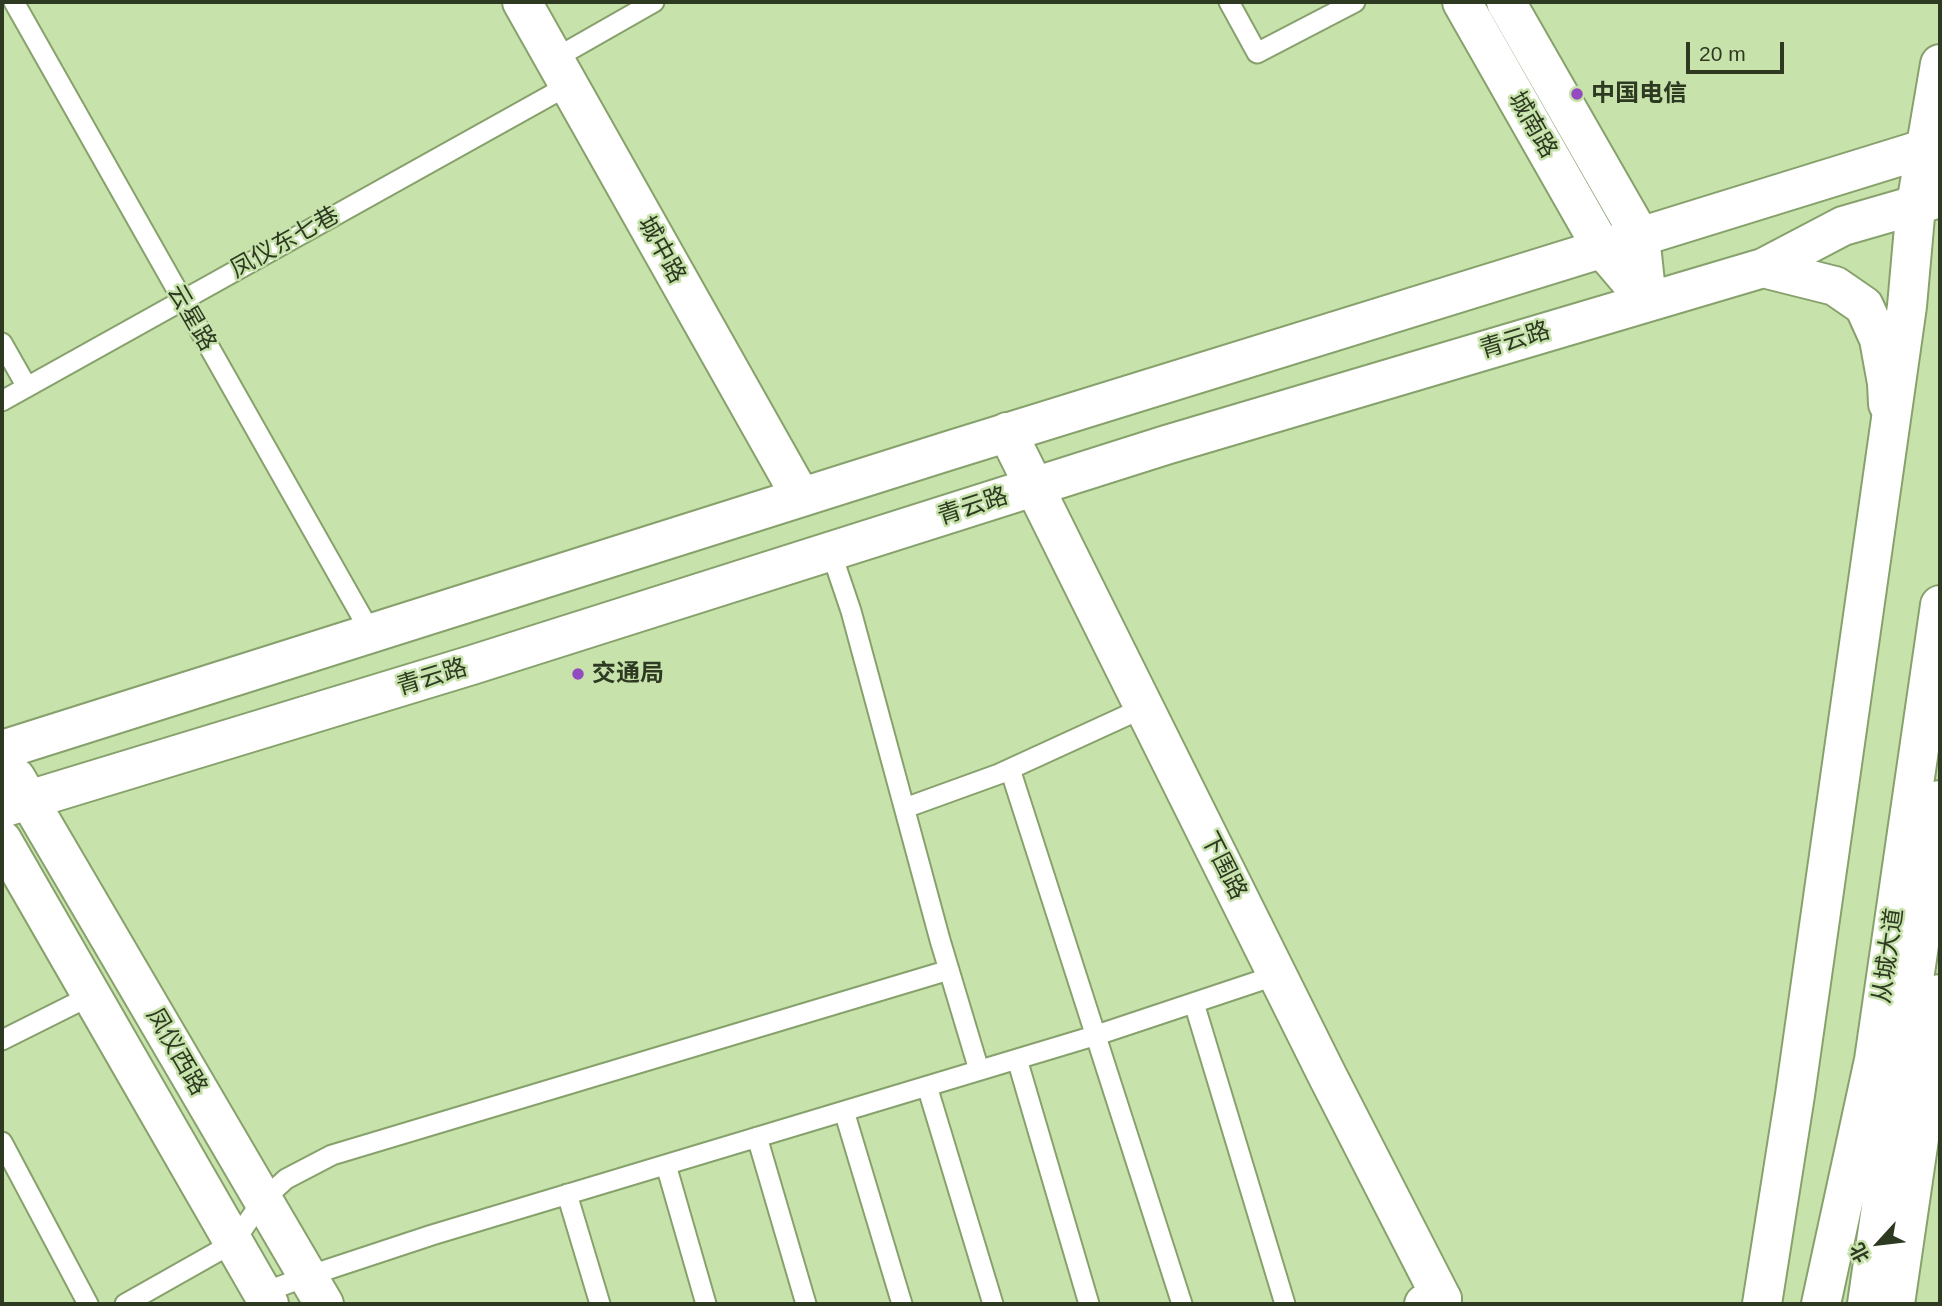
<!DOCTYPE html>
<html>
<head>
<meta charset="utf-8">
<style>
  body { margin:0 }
  #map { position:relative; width:1942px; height:1306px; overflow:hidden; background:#c7e3ab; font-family:Arial,"Noto Sans SC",sans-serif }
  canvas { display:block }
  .frame { position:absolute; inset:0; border:4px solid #2e3922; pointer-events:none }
  .north { position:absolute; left:1844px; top:1208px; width:70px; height:70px; -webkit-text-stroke:5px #c7e3ab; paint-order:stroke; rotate:243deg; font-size:19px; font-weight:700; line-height:28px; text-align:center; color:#2e3922 }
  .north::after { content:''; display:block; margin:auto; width:24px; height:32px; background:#2e3922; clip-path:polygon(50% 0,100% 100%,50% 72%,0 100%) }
  .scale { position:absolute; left:1686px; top:42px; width:98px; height:32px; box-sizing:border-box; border:4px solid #2e3922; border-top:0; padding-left:9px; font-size:21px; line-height:24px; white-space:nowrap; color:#2e3922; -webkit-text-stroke:5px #c7e3ab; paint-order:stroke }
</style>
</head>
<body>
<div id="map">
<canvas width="1942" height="1306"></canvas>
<div class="frame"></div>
<div class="north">北</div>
<div class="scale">20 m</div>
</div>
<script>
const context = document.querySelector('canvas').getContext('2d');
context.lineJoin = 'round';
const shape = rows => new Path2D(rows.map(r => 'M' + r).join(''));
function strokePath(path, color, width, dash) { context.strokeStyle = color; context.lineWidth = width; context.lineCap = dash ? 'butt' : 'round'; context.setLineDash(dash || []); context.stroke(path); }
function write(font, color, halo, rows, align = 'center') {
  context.font = font + ' Arial,"Noto Sans SC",sans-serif'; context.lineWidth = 5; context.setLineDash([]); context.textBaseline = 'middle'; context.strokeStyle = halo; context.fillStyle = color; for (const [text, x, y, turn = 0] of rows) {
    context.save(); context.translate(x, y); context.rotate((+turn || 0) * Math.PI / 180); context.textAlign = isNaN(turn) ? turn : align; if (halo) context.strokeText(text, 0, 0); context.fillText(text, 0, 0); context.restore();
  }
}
const lane = shape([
  [14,2,371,633],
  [1229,2,1257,53,1355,2],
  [554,59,654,2],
  [2,343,27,387],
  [2,401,569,85],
  [831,552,851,611,940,940,979,1070],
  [1010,769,1182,1304],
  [905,808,999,774,1143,708],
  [1194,1003,1285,1304],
  [2,1040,92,995],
  [1017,1059,1089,1304],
  [927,1086,993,1304],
  [844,1111,902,1304],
  [757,1137,806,1304],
  [2,1142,88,1304],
  [666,1165,706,1304],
  [567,1194,600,1304],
  [262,1293,308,1276,432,1235,1097,1035,1277,975],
  [125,1304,233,1243,263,1200,286,1179,332,1155,949,970]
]);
const street = shape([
  [1007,432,1327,1075,1442,1299]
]);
const secondary = shape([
  [522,2,801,497],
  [1462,2,1602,248,1647,301,1640,236,1506,2],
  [1763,268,1835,286,1864,306,1879,339,1887,383,1888,404],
  [2,750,951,450,1940,144],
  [16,778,324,1304],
  [2,808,472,665,1166,445,1763,268,1843,226,1940,198],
  [2,840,269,1304],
  [1424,1304,1442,1299]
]);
const highway = shape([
  [1762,1304,1795,1095,1907,306,1916,205,1940,64],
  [1821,1304,1874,1060,1940,605],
  [1867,1304,1940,800],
  [1895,1304,1940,994]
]);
strokePath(lane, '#87a16c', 23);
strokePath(street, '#87a16c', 42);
strokePath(secondary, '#87a16c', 42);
strokePath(highway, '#87a16c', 42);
strokePath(lane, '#fff', 19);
strokePath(street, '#fff', 38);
strokePath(secondary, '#fff', 38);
strokePath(highway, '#fff', 38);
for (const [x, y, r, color] of [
  [1577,94,7,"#924cc0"],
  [578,674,7,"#924cc0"]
]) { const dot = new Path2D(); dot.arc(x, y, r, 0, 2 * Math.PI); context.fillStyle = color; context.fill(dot); strokePath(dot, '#c7e3ab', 2.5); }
write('bold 24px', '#2e3922', '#c7e3ab', [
  ["中国电信",1591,94],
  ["交通局",592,674]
], 'left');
write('24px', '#2e3922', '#c7e3ab', [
  ["城南路",1532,125,60],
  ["凤仪东七巷",285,243,-29],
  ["城中路",661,250,61],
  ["云星路",191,318,60],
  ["青云路",1515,341,-17],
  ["青云路",973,507,-18],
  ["青云路",432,678,-17],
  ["下围路",1223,866,63],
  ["从城大道",1889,956,-82],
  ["凤仪西路",176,1052,60]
]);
</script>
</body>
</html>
